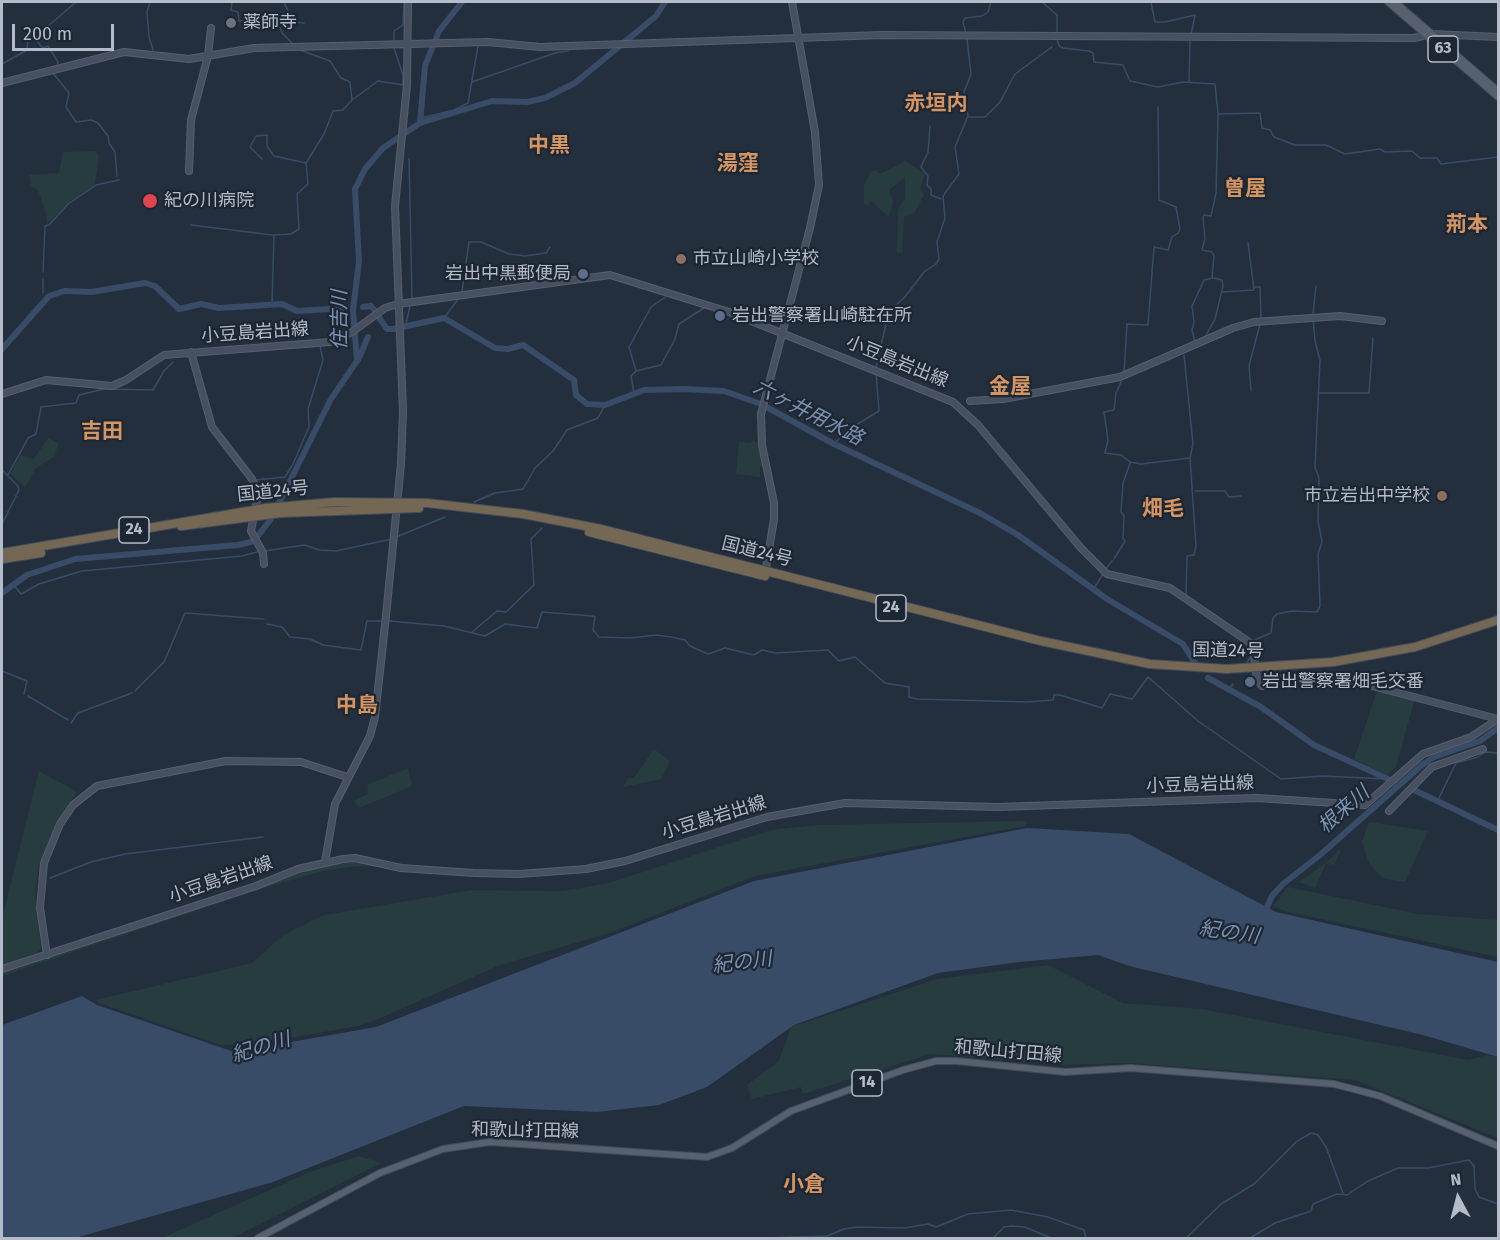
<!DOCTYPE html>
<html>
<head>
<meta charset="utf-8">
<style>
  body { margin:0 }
  #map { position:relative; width:1500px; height:1240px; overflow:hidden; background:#242f3e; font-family:"Fira Sans",sans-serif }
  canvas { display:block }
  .frame { position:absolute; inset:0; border:3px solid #b4bcc9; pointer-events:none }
  .north { position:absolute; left:1428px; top:1168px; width:60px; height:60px; -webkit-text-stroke:4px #1d2633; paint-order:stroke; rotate:353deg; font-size:16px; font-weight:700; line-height:24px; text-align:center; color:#b4bcc9 }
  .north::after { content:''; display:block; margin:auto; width:21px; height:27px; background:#b4bcc9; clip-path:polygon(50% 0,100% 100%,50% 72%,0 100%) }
  .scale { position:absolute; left:12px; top:24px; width:102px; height:27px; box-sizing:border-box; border:3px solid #b4bcc9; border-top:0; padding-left:8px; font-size:18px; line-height:21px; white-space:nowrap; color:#b4bcc9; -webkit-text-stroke:4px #1d2633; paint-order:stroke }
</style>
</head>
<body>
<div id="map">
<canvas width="1500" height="1240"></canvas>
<div class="frame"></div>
<div class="north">N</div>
<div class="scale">200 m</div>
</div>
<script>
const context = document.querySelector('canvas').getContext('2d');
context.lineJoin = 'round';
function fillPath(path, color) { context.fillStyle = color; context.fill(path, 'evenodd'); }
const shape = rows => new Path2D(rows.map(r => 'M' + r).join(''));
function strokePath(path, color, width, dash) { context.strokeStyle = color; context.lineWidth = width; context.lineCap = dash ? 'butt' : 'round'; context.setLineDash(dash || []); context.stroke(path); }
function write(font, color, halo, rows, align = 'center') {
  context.font = font + ' "Fira Sans","Noto Sans JP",sans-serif'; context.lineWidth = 4.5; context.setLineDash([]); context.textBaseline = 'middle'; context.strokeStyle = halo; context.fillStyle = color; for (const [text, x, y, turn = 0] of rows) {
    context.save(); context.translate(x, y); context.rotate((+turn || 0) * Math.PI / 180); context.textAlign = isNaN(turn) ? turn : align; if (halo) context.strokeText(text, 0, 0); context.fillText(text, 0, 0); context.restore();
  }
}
fillPath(shape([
  [96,151,99,156,95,184,68,203,47,224,46,213,38,190,31,186,29,175,59,173,63,152],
  [905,161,925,174,920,188,924,195,915,212,904,217,902,253,897,252,898,210,905,198,905,177,889,190,893,202,889,217,871,201,867,206,864,204,864,186,870,172,875,170,880,174],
  [48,438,58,443,55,456,36,468,25,487,10,474,21,455,34,459],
  [752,440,757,442,763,467,760,467,760,477,736,474,739,442,751,443],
  [1378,688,1415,698,1396,767,1387,775,1354,759],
  [654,749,670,761,661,779,623,787,628,778,634,778],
  [408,768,412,786,359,808,354,801,368,794,367,785],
  [39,771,77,792,57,821,38,867,35,897,41,948,37,953,2,966,2,919],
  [1027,821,1025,826,755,876,610,933,500,965,376,1020,358,1026,256,1044,221,1045,99,1003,96,1000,252,963,282,936,324,915,472,890,563,891,609,883,771,830,817,825],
  [1369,822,1428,831,1405,882,1382,878,1369,863,1362,842],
  [1342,847,1334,865,1326,863,1315,888,1299,882,1327,862],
  [352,861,384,866,357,866,323,871,264,888,2,976,2,973,287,875],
  [1288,887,1418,914,1498,920,1498,957,1288,912,1273,906],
  [1048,965,1123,1003,1202,1009,1468,1060,1487,1055,1498,1057,1498,1138,1355,1080,1129,1063,1065,1065,931,1054,803,1094,801,1087,752,1099,747,1085,779,1061,791,1027,937,979],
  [359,1156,381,1163,232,1238,162,1238,310,1172]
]), '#263c3f');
fillPath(shape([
  [1027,828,1129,834,1276,912,1498,962,1498,1057,1423,1035,1129,966,1098,955,1019,962,938,973,794,1025,707,1087,659,1105,597,1112,464,1106,273,1182,75,1238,2,1238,2,1025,82,996,97,1005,234,1052,376,1027,754,881]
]), '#394c67');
strokePath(shape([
  [150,2,147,12,149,37,153,50],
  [232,2,231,10,238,12,239,21,276,17,282,33,293,44],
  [284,2,293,22,304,23],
  [1042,2,1057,15,1057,32],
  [1151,2,1155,22,1165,22,1195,15,1191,35],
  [32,33,40,45,43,48,48,46,58,62,57,66],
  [966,34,963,22,965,18,982,16,988,12,991,2],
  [1057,39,1059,46,1063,48,1089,51,1093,53,1094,62,1123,65,1130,81,1158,87,1183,82,1215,84,1218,114,1260,113,1262,128,1270,130,1274,137,1295,145,1326,145,1345,154,1380,149,1385,152,1412,151,1420,158,1437,158,1441,164,1498,157],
  [394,41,394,31,403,25,404,2],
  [300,50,330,61,341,78,350,82,352,100],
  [2,64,27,50,28,40,34,31,47,27,76,2],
  [53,73,69,93,66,107,76,122,91,120,98,123,108,136,109,143,115,152,117,176],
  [472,82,555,53,568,51],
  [1189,82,1190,40],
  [968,117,985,117,1000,102,1015,74,1052,47],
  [421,118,454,110,468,103,478,46],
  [930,126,928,152,921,167,928,176,927,185,931,189,931,195,941,199],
  [262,159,250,147,256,136,267,135,267,146,274,156,306,163],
  [409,159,412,298],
  [191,225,273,235],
  [43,272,45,226,49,225,68,204,96,185,119,180],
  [1253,287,1260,287,1261,320],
  [462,292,469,242,481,242,509,254,525,256,546,253,550,247],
  [1222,292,1254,290,1248,243],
  [43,293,43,279],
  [272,304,274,235,291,234,299,229,297,194,308,184,306,163,324,134,333,111,343,110,352,100,378,81,403,85,403,75,394,48],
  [1313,314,1316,286],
  [444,318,459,298],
  [405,328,410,306],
  [1205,337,1215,319,1223,286,1222,280,1213,278],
  [1195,342,1192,330,1194,322,1192,306,1204,280,1212,278,1214,256,1212,252,1202,250,1205,239,1203,218,1204,215,1211,216,1216,193,1218,115],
  [1184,355,1193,444,1190,458,1196,546,1194,555,1187,556,1186,595,1215,616],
  [876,367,889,311,905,297,924,272,936,264,939,259,937,242,945,218,943,196,959,174,955,147,968,116,964,92,971,74,967,39],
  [636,371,629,347,651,307,667,296],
  [1124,373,1127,324,1148,325,1154,247,1168,250,1172,237,1178,233,1180,229,1176,207,1159,200,1158,107],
  [1121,382,1116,393,1114,410,1104,412,1108,440,1105,453,1121,455,1130,462,1141,464,1189,458],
  [1251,391,1249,366,1260,324],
  [634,393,631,376,636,371,661,365,675,339,679,324,704,308],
  [1320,393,1369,393,1373,338],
  [834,444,846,431,879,411,876,372],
  [2,470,18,486,19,490,2,524],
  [8,475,28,438,36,434,41,407,76,403,79,395,104,389,153,390,164,371,173,362],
  [255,480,285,477,293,464,309,427,308,409,323,360,320,346],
  [1195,491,1225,491,1229,497,1241,496],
  [474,502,495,493,523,489,535,468,553,451,567,430,598,418,605,405],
  [396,537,445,517],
  [264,551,305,545,319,550,336,551,392,539],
  [1114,559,1125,541,1123,538,1124,516,1121,512,1123,483,1130,463],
  [1105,570,1112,561],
  [13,584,21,594,39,584,82,571,242,556,257,552],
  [1093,590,1103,574],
  [389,621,444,626,485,636,505,624,537,628,542,612,592,616,595,617,593,630,599,637,631,638,656,635,671,637,685,640,690,646,708,654,725,648,754,655,762,650,776,653,828,650,839,661,855,657,885,683,909,687,909,697,917,699,1027,702,1053,700,1054,695,1060,695,1102,708,1110,694,1132,699,1148,677,1198,721,1281,779,1322,776,1388,779],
  [267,624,282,627,290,637,310,639,323,645,361,650,367,621,382,621],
  [472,632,497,611,506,612,534,585,531,539,542,528],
  [1252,641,1271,633,1273,618,1277,614,1292,611,1317,612,1320,606,1318,554,1322,542,1318,521,1319,478,1315,467,1320,360,1315,341,1313,319],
  [1246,664,1251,656,1248,647],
  [2,671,27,681,24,694],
  [1227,690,1233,684],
  [135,691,164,662,185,613,264,619],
  [28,696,68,720],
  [71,723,78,713,132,693],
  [1437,802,1456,763,1478,757,1485,752,1498,753],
  [50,878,91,862,125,854,263,837],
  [764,1238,827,1236,844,1229,858,1227,904,1228,928,1224,936,1227,968,1214,1011,1210,1048,1217,1084,1230,1086,1238],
  [993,1238,1004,1227,1012,1226,1025,1227,1051,1238],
  [1186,1238,1221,1204,1254,1184,1296,1142,1311,1133,1318,1135,1326,1147,1343,1193],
  [1250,1238,1275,1223,1311,1211,1313,1204,1337,1194,1347,1195,1368,1181,1398,1168,1428,1168,1469,1160,1474,1166,1475,1189,1479,1197,1498,1204]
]), '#394c67', 1.5);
strokePath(shape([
  [420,123,425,66,439,31,462,2],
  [363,307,371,306,375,311],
  [378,316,387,329,393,329,444,318,495,348,508,349,523,345,574,380,576,395,587,404,605,405,644,390,683,389,724,391,761,404,834,444,980,513,1018,535,1107,599,1183,644,1195,663],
  [2,349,49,296,64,291,91,292,145,283,155,286,179,309,201,304,219,308,282,304,297,311,346,308],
  [358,360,368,337],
  [2,593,27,575,75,559,238,545,251,542,257,537,271,519,331,399,357,361,353,310,359,261,355,189,365,169,383,148,420,123,492,101,527,102,545,98,575,83,656,16,665,2],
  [1208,678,1261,707,1314,745,1388,779],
  [1414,790,1498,830],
  [1264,914,1272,896,1283,884,1320,855,1422,765,1434,757,1480,741,1498,728]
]), '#394c67', 6);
const secondary = shape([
  [2,83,124,52,189,59,254,48,488,42,540,47,882,35,1414,38,1432,34,1498,37],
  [189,171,191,120,208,56,211,28],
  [191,352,212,427,252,479,258,494,251,531,263,553,264,564],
  [2,394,46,380,112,386,126,380,164,355,330,342,352,332,385,308,398,304,610,275,729,312,953,402,978,425,1081,548,1107,574,1170,588,1249,642,1253,647,1257,680,1262,686,1274,679,1330,675,1498,719],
  [970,401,1003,399,1120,377,1233,328,1254,322,1340,316,1382,321],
  [765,574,774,519,774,503,762,445,761,414,810,228,819,185,815,132,792,2],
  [1389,811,1432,767,1483,749],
  [325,862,335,804,370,736,375,717,386,616,401,464,403,411,395,206,407,85,408,2],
  [47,955,40,908,44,863,60,824,73,805,97,786,226,761,301,762,347,777],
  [2,969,256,886,298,869,343,859,355,858,401,868,474,873,519,874,586,869,625,861,767,817,845,803,998,807,1257,798,1365,805,1423,754,1471,737,1498,719]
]);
const primary = shape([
  [1388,2,1498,97],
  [1395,2,1498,91],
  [258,1238,380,1173,443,1149,490,1142,707,1157,732,1148,791,1111,903,1070,936,1061,957,1061,1065,1072,1131,1068,1334,1084,1380,1096,1498,1146]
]);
const highway = shape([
  [181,526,281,513,419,508],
  [589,532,765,576],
  [2,553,266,508,335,502,427,503,523,514,601,529,1041,641,1150,664,1227,669,1333,662,1415,647,1498,620],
  [2,559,41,553]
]);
strokePath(secondary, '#565f6c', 8);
strokePath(primary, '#414a57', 8);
strokePath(highway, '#434c59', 10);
strokePath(secondary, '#465061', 6);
strokePath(primary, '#56606e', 6);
strokePath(highway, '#746855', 8);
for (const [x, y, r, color] of [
  [231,23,6,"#6b7280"],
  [150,201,8,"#e0444e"],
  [681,259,6,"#8d6e63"],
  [583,274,6,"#5c6f8a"],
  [720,316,6,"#5c6f8a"],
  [1442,496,6,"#8d6e63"],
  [1250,682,6,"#5c6f8a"]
]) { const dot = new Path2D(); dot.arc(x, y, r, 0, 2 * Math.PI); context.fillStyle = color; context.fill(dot); strokePath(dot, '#1d2633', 2); }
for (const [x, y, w] of [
  [1443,49,30],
  [134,530,30],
  [891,608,30],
  [867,1083,30]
]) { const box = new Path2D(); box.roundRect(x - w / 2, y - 13, w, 26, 4.5); context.fillStyle = '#1d2633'; context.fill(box); strokePath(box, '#b4bcc9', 1.5); }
write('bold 16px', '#b4bcc9', null, [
  ["63",1443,49],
  ["24",134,530],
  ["24",891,608],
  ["14",867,1083]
]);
write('18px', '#b4bcc9', '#1d2633', [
  ["薬師寺",243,23],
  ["紀の川病院",164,201],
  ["市立山崎小学校",693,259],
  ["岩出中黒郵便局",571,274,"right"],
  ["岩出警察署山崎駐在所",732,316],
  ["市立岩出中学校",1430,496,"right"],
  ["岩出警察署畑毛交番",1262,682]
], 'left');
write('18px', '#b4bcc9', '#1d2633', [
  ["小豆島岩出線",255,333,-4],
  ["小豆島岩出線",897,362,22],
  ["国道24号",273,492,-6],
  ["国道24号",757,552,14],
  ["国道24号",1228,651,1],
  ["小豆島岩出線",1200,785,-2],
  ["小豆島岩出線",714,818,-17],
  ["小豆島岩出線",221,880,-19],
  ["和歌山打田線",1008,1052,5],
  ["和歌山打田線",525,1131,1]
]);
write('italic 20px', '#7c92b1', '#1d2633', [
  ["住吉川",340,320,-90],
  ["六ヶ井用水路",808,413,27],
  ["根来川",1344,810,-41],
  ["紀の川",1229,933,8],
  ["紀の川",742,963,-7],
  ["紀の川",261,1048,-17]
]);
write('bold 21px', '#d59563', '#1d2633', [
  ["赤垣内",936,104],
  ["中黒",549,146],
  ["湯窪",738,164],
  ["曽屋",1245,189],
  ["荊本",1467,225],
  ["金屋",1010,387],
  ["吉田",102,432],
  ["畑毛",1163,509],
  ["中島",357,706],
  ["小倉",804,1185]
]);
</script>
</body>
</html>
